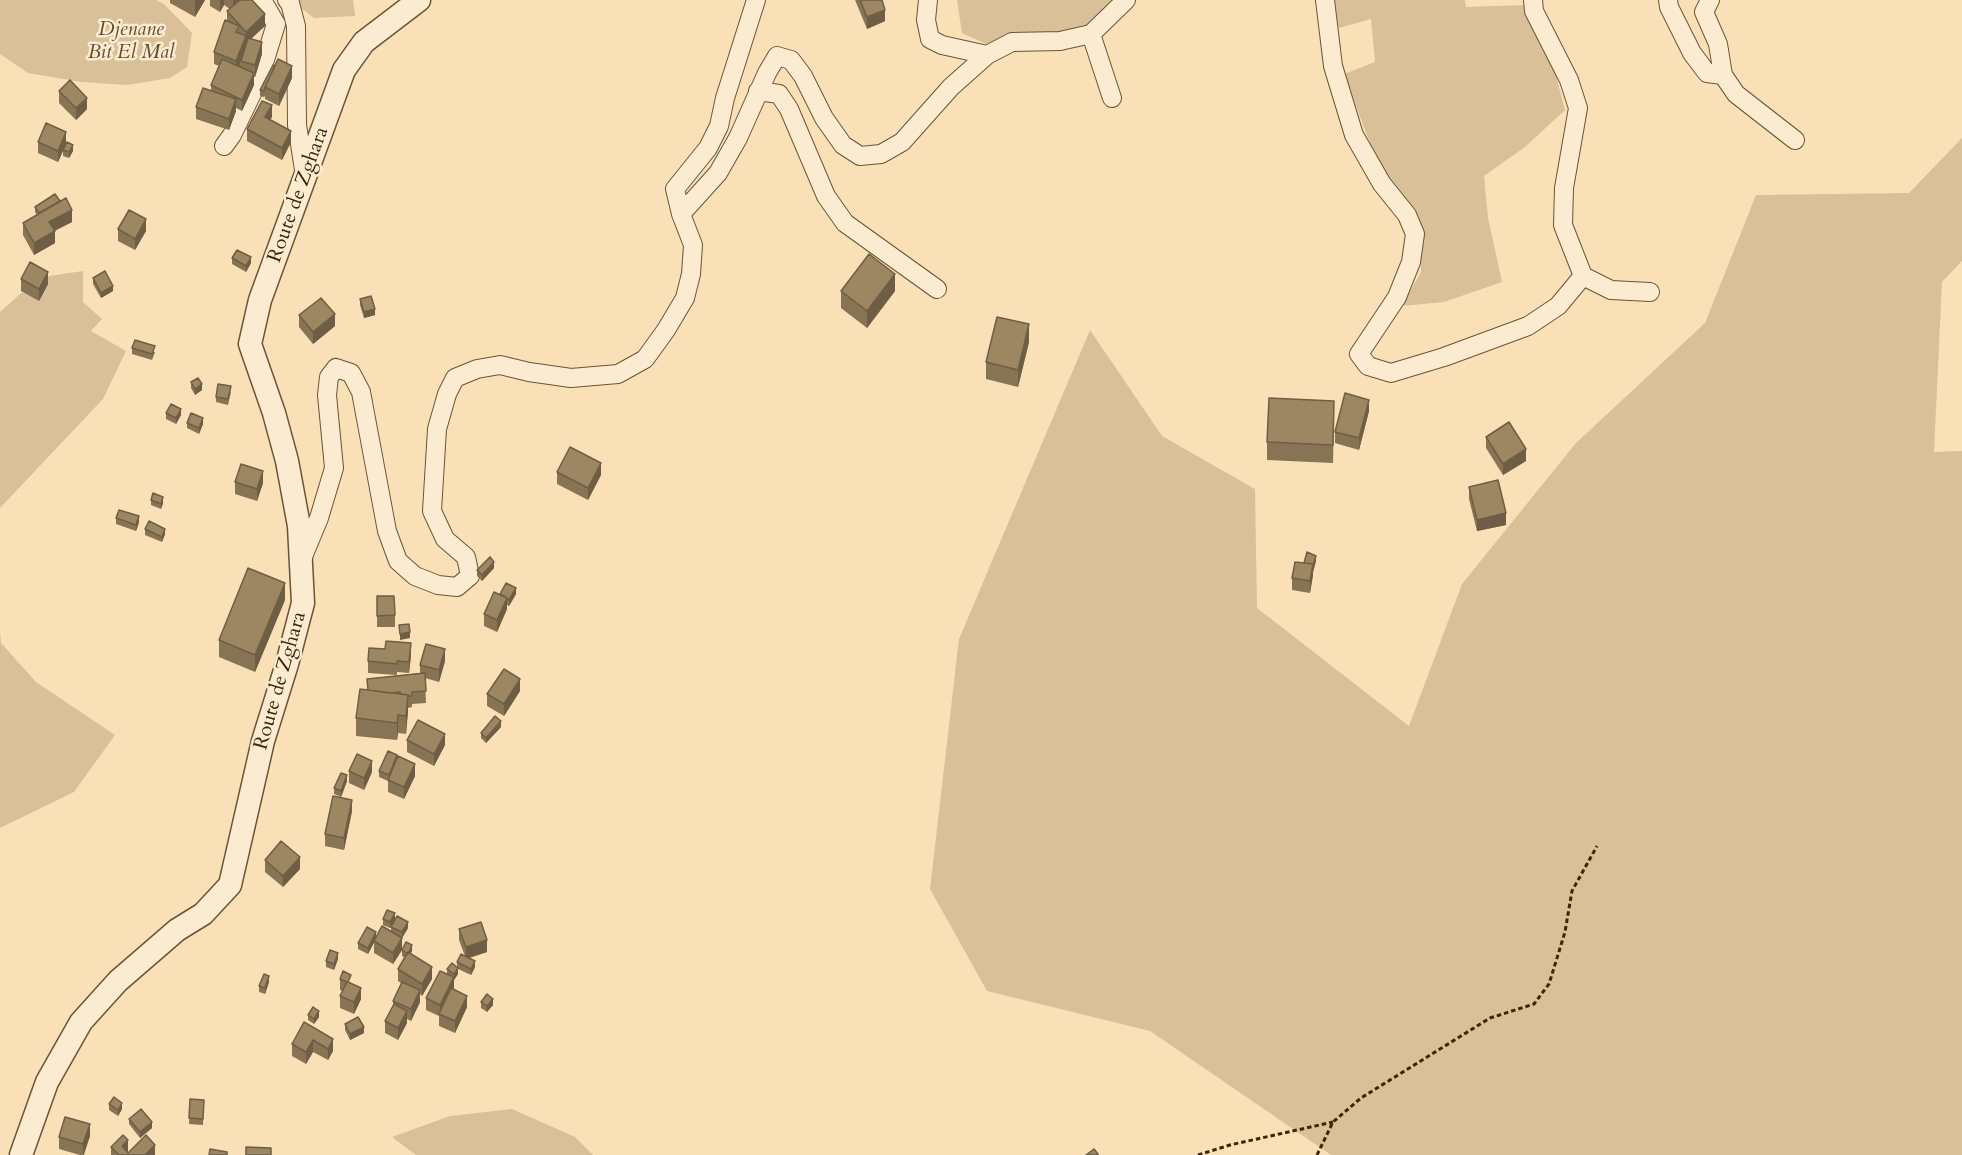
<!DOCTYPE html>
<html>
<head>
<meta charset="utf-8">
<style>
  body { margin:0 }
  canvas { display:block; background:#f9e0b7 }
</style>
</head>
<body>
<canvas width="1962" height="1155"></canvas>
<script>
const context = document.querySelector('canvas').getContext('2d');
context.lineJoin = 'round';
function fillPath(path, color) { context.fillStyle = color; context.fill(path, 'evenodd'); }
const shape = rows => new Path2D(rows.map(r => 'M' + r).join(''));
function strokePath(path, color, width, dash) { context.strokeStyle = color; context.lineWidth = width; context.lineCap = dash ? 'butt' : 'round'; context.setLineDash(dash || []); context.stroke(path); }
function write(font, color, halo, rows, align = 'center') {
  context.font = font + ' Cardo,serif'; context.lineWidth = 5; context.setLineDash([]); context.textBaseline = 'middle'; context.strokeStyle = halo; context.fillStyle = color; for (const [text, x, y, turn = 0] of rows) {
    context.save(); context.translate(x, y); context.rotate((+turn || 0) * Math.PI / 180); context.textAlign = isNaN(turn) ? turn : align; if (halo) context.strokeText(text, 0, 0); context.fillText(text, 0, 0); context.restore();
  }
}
fillPath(shape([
  [0,0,156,0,164,4,192,33,187,67,170,78,127,85,81,82,28,73,0,54],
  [291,0,353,0,355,16,314,18],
  [957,0,1130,0,1087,43,999,50,962,33],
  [1332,0,1465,0,1466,7,1524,5,1552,61,1565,110,1525,147,1484,176,1488,218,1502,282,1444,302,1402,306,1421,272,1421,224,1398,194,1373,151,1344,74,1375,62,1371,19,1339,28],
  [1962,138,1962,261,1942,282,1934,452,1962,451,1962,1155,1331,1155,1150,1031,987,991,930,889,959,639,1090,330,1162,436,1255,489,1257,608,1409,726,1462,584,1576,443,1705,323,1756,195,1909,193],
  [83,271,83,302,102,319,91,331,126,351,103,399,0,508,0,312,20,294,49,276],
  [0,632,1,643,36,682,115,735,74,792,0,828],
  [512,1109,575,1137,593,1155,416,1155,392,1137,450,1116]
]), '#d9c099');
const minor = shape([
  [287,0,290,3,296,26,297,125,305,176],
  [928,0,926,20,930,39,942,45,987,55],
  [1325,0,1333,66,1354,135,1382,184,1407,215,1415,234,1411,262,1397,297,1359,354,1368,366,1391,373,1444,357,1528,326,1558,306,1583,276],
  [1533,0,1534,11,1569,80,1578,108,1564,188,1563,225,1583,276,1611,290,1650,292],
  [1668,0,1669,7,1692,53,1707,73,1723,75,1718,44,1704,12,1710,0],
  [1091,34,1112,98],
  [1723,75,1736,94,1795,140],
  [758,91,779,94,789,109,826,196,845,223,937,289],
  [224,146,232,135,259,79,276,24,262,0],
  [681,214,718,173,738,138,767,73,777,56,791,60,803,76,824,118,843,145,860,156,881,154,902,142,951,87,987,55,1012,42,1060,41,1091,34,1126,0],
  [302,559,319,518,334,468,327,395,329,377,336,368,351,373,361,392,387,531,398,561,415,576,438,585,457,587,470,576,466,557,445,539,432,511,437,429,447,394,455,378,477,369,500,365,529,372,571,378,618,374,645,359,666,330,685,298,691,274,693,245,681,214,675,189,708,148,719,126,725,98,756,0]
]);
const tertiary = shape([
  [21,1155,47,1082,81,1022,118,981,177,930,203,914,230,885,263,741,287,664,303,603,299,526,287,461,274,413,250,344,260,300,344,70,364,42,419,0]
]);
strokePath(minor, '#6a5434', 20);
strokePath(tertiary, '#6a5434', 25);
strokePath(shape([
  [1198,1155,1230,1145,1333,1122],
  [1317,1155,1333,1122,1361,1098,1490,1018,1534,1004,1549,984,1565,932,1572,891,1597,846]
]), '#3a2608', 3, [4.5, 3]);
strokePath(minor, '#fbebd0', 18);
strokePath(tertiary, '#fbebd0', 22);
fillPath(shape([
  [170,0,205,0,195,17,170,3],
  [210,0,239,0,238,1,265,26,251,39,262,54,255,77,254,77,254,85,242,111,236,108,236,111,229,130,196,119,196,107,211,90,211,85,219,66,214,64,214,52,227,21,227,11,230,9,224,5,220,12,210,6],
  [855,0,882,0,885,21,867,29],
  [292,78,279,106,265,99,265,96,264,97,260,96,260,90],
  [59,91,87,109,76,120,59,103],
  [272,117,270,120,291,142,282,160,247,141,247,129],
  [38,142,66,143,73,151,69,158,63,156,63,151,58,162,38,153],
  [35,207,72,222,55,231,55,243,34,255,23,235,23,223,37,215,35,212],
  [118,229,146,231,135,250,118,241],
  [232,258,251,263,246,272,232,264],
  [93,278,113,291,101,298,93,284],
  [21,279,48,284,39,301,21,291],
  [841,291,895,291,867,328,841,308],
  [360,299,375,315,364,318,360,305],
  [299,315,335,326,313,344,299,327],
  [1029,342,1018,387,986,379,986,362],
  [132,348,155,352,152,360,132,354],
  [191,382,202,390,195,395,191,388],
  [231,392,228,405,216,402,216,397],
  [1369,411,1359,450,1335,443,1335,432],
  [166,413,181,415,176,424,166,419],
  [1334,418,1333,463,1267,460,1267,442],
  [187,423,203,424,199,434,187,428],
  [1486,437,1526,461,1503,475,1486,448],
  [557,472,601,475,588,500,557,484],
  [235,482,263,483,257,501,235,494],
  [1469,487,1506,525,1477,531,1469,499],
  [151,500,163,503,161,509,151,505],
  [116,518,139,522,136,531,116,524],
  [145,529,165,534,162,542,145,535],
  [1316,561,1313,572,1310,593,1292,590,1292,578,1304,563],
  [494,568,482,581,477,576,477,570],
  [500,594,516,594,509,606,507,605,507,609,497,632,484,626,484,614],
  [377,596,395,615,395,627,377,627],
  [285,600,255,672,219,657,219,640],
  [411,655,409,673,397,672,397,675,368,673,368,661],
  [445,661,439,682,425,678,426,703,412,704,412,707,408,708,406,734,398,733,397,740,356,736,356,718,367,690,367,679,420,673,420,665],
  [520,691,504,716,487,706,487,694],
  [501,727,486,743,481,738,481,733],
  [407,740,445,745,434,766,407,752],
  [397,760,415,776,404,799,388,792,388,781,379,777,379,771],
  [349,771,372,772,364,790,349,783],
  [347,781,341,797,334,794,334,788],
  [352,811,344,850,325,846,325,834],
  [265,860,300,869,283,887,265,872],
  [383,919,395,919,390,928,383,925],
  [391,927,408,928,402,938,402,950,393,964,374,953,374,943,368,954,358,949,358,943,391,932],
  [459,929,487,952,468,958,475,967,471,975,458,969,458,974,454,980,453,990,467,1007,455,1033,439,1026,439,1016,426,1010,426,998,447,974,447,969,457,967,457,962,465,956,459,940],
  [402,950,412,951,410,954,432,979,422,996,420,994,420,1002,411,1021,407,1019,407,1023,398,1040,385,1033,385,1021,393,1006,393,1001,401,983,398,981,398,969,405,958,402,956],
  [338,959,334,970,326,967,326,961],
  [340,979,351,983,361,999,354,1014,340,1008,340,996,342,991,340,990],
  [269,982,265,994,259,992,259,986],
  [481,1002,493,1005,487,1012,481,1008],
  [308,1015,319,1017,314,1024,308,1020],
  [304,1022,333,1051,328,1060,313,1052,306,1064,292,1056,292,1044],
  [345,1024,364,1033,350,1040,345,1030],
  [190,1099,204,1100,203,1125,189,1124],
  [109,1104,122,1109,118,1116,109,1110],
  [129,1119,152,1128,140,1138,129,1124],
  [90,1136,84,1155,80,1155,59,1149,59,1137],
  [111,1147,128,1151,128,1153,155,1155,111,1155]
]), '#877455');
fillPath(shape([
  [195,0,205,0,195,17],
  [220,0,224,0,224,5,220,12],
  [233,0,239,0,233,10],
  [885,10,885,21,867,29,867,17],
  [265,14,265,26,246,43,246,48,236,73,236,61,246,38,246,32],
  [262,42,262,54,255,77,255,65],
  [292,66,292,78,279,106,279,94],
  [254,73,254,85,242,111,242,100],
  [87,98,87,109,76,120,76,108],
  [236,99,236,111,229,130,229,119],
  [272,105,272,117,265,129,265,117],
  [291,131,291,142,282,160,282,148],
  [66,132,66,144,58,162,58,151],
  [73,145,73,151,69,158,69,152],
  [72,210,72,222,49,233,49,222],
  [146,219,146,231,135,250,135,239],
  [55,231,55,243,34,255,34,243],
  [251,257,251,263,246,272,246,266],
  [48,272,48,284,39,301,39,289],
  [895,274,895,291,867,328,867,311],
  [113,286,113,291,101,298,101,293],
  [375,309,375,315,364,318,364,312],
  [335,314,335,326,313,344,313,332],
  [1029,324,1029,342,1018,387,1018,370],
  [202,384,202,390,195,395,195,389],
  [1369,400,1369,411,1359,450,1359,438],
  [181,409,181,415,176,424,176,418],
  [203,418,203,424,199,434,199,428],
  [1526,449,1526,461,1503,475,1503,464],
  [601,463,601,475,588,500,588,488],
  [263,471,263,483,257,501,257,489],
  [163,497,163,503,161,509,161,504],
  [1506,513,1506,525,1477,531,1477,520],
  [139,516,139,522,136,531,136,525],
  [165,529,165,534,162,542,162,537],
  [1316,556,1316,561,1313,572,1313,566],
  [494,562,494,568,482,581,482,575],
  [1313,564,1313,576,1310,593,1310,581],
  [285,583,285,600,255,672,255,655],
  [516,588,516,594,509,606,509,600],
  [507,598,507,609,497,632,497,620],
  [410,632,410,638,400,640,400,634],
  [411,643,411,655,409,673,409,662],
  [445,649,445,661,439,682,439,670],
  [520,679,520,691,504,716,504,704],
  [408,695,408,712,406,734,406,716],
  [398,715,398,733,397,740,397,723],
  [501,721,501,727,486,743,486,738],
  [445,734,445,745,434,766,434,754],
  [397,755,397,761,389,781,389,775],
  [372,761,372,772,364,790,364,778],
  [415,764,415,776,404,799,404,787],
  [347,775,347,781,341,797,341,791],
  [352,800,352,811,344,850,344,838],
  [300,857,300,869,283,887,283,876],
  [395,913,395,919,390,928,390,922],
  [408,922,408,928,402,938,402,932],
  [376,932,376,938,368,954,368,948],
  [402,938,402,950,393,964,393,953],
  [487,940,487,952,466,959,466,947],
  [412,945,412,951,408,959,408,954],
  [338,953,338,959,334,970,334,964],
  [475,961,475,967,471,975,471,969],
  [432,967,432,979,422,996,422,984],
  [458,968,458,974,454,980,454,989,441,1015,440,1015,440,1005,454,977,454,974],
  [269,976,269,982,265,994,265,988],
  [361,988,361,999,354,1014,354,1002],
  [420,990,420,1002,411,1021,411,1009],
  [467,996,467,1007,455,1033,455,1021],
  [493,999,493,1005,487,1012,487,1006],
  [319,1011,319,1017,314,1024,314,1019],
  [407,1011,407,1023,398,1040,398,1028],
  [364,1027,364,1033,350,1040,350,1034],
  [333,1039,333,1051,328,1060,328,1049],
  [313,1040,313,1052,306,1064,306,1052],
  [122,1103,122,1109,118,1116,118,1110],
  [152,1122,152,1128,140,1138,140,1132],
  [90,1124,90,1136,83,1155,83,1144],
  [128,1140,128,1151,124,1155,122,1146],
  [155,1145,155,1155,145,1155]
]), '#6e5e45');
const building = shape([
  [240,0,252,0,265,14,246,32,227,11,240,0],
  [860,0,882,0,885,10,867,17,860,0],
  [225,20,239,26,236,32,246,36,236,61,214,52,225,20],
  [248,38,262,42,255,65,241,61,248,38],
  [222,59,254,73,242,100,211,85,222,59],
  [278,59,292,66,279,94,265,87,278,59],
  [273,65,275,66,265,87,264,91,260,90,273,65],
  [70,80,87,98,76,108,59,91,70,80],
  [203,88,236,99,229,119,196,107,203,88],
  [262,101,272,105,265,117,291,131,282,148,247,129,262,101],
  [46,123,66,132,58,151,38,142,46,123],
  [67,142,73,145,69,152,63,150,67,142],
  [55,194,60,201,39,213,35,207,55,194],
  [66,198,72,210,49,222,55,231,34,243,23,223,66,198],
  [129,210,146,219,135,239,118,229,129,210],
  [237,250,251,257,246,266,232,258,237,250],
  [869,254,895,274,867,311,841,291,869,254],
  [30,262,48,272,39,289,21,279,30,262],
  [105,271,113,286,101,293,93,278,105,271],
  [371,296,375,309,364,312,360,299,371,296],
  [321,298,335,314,313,332,299,315,321,298],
  [997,317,1029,324,1018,370,986,362,997,317],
  [135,340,155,346,152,354,132,348,135,340],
  [198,378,202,384,195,389,191,382,198,378],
  [218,384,231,386,228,399,216,397,218,384],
  [1345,393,1369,400,1359,438,1335,432,1345,393],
  [1269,398,1334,401,1333,445,1267,442,1269,398],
  [171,404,181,409,176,418,166,413,171,404],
  [191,413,203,418,199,428,187,423,191,413],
  [1509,422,1526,449,1503,464,1486,437,1509,422],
  [570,447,601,463,588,488,557,472,570,447],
  [241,464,263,471,257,489,235,482,241,464],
  [1498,480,1506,513,1477,520,1469,487,1498,480],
  [153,493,163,497,161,504,151,500,153,493],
  [119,510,139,516,136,525,116,518,119,510],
  [149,521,165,529,162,537,145,529,149,521],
  [1307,552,1316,556,1313,566,1313,564,1304,563,1307,552],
  [490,557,494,562,482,575,477,570,490,557],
  [1295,562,1313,564,1310,581,1292,578,1295,562],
  [248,568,285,583,255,655,219,640,248,568],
  [506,583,516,588,509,600,507,599,507,598,500,594,506,583],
  [494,592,507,598,497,620,484,614,494,592],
  [377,596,394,596,395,615,377,616,377,596],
  [409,624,410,632,400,634,399,625,409,624],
  [386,641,411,643,409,662,397,661,397,664,368,661,369,648,385,649,386,641],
  [426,644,445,649,439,670,420,665,426,644],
  [504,669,520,679,504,704,487,694,504,669],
  [425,673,426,691,412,692,412,696,408,696,408,695,401,694,400,692,390,693,368,690,367,679,425,673],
  [360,689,408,695,406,716,398,715,397,723,356,718,360,689],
  [495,716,501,721,486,738,481,733,495,716],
  [418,720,445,734,434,754,407,740,418,720],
  [388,751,397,755,389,775,379,771,388,751],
  [357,754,372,761,364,778,349,771,357,754],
  [398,756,415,764,404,787,388,780,398,756],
  [341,773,347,775,341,791,334,788,341,773],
  [333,796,352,800,344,838,325,834,333,796],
  [281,841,300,857,283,876,265,860,281,841],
  [387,910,395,913,390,922,383,919,387,910],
  [397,916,408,922,402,932,391,927,397,916],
  [481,922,487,940,466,947,459,929,481,922],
  [382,926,402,938,393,953,374,941,382,926],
  [367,927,376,932,368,948,358,943,367,927],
  [406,942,412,945,408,954,402,950,406,942],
  [330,950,338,953,334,964,326,961,330,950],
  [408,952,432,967,422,984,398,969,408,952],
  [461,954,475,961,471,969,457,962,461,954],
  [452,963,458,968,454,974,447,969,452,963],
  [343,971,351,975,348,982,361,988,354,1002,340,996,347,982,340,979,343,971],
  [440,971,454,977,440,1005,426,998,440,971],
  [264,974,269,976,265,988,259,986,264,974],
  [402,982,420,990,411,1009,393,1001,402,982],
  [451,988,467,996,455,1021,439,1014,451,988],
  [487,994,493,999,487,1006,481,1002,487,994],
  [394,1004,407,1011,398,1028,385,1021,394,1004],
  [313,1007,319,1011,314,1019,308,1015,313,1007],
  [358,1017,364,1027,350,1034,345,1024,358,1017],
  [304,1022,333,1039,328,1049,313,1040,306,1052,292,1044,304,1022],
  [114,1097,122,1103,118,1110,109,1104,114,1097],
  [190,1099,204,1100,203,1119,189,1118,190,1099],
  [141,1109,152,1122,140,1132,129,1119,141,1109],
  [65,1117,90,1124,83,1144,59,1137,65,1117],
  [123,1135,128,1140,122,1146,128,1153,146,1135,155,1145,145,1155,119,1155,111,1147,123,1135],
  [246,1147,271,1148,271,1155,246,1155,246,1147],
  [210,1149,227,1152,227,1155,209,1155,210,1149],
  [1094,1149,1098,1154,1098,1155,1086,1155,1094,1149]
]);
fillPath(building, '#9d8763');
strokePath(building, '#6e5e45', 1.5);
write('italic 20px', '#624c2c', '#fbebd0', [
  ["Djenane",131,30],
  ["Bit El Mal",131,53]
]);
write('20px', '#3a2608', '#fbebd0', [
  ["Route de Zghara",299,195,-70],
  ["Route de Zghara",281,681,-74]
]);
</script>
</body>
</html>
